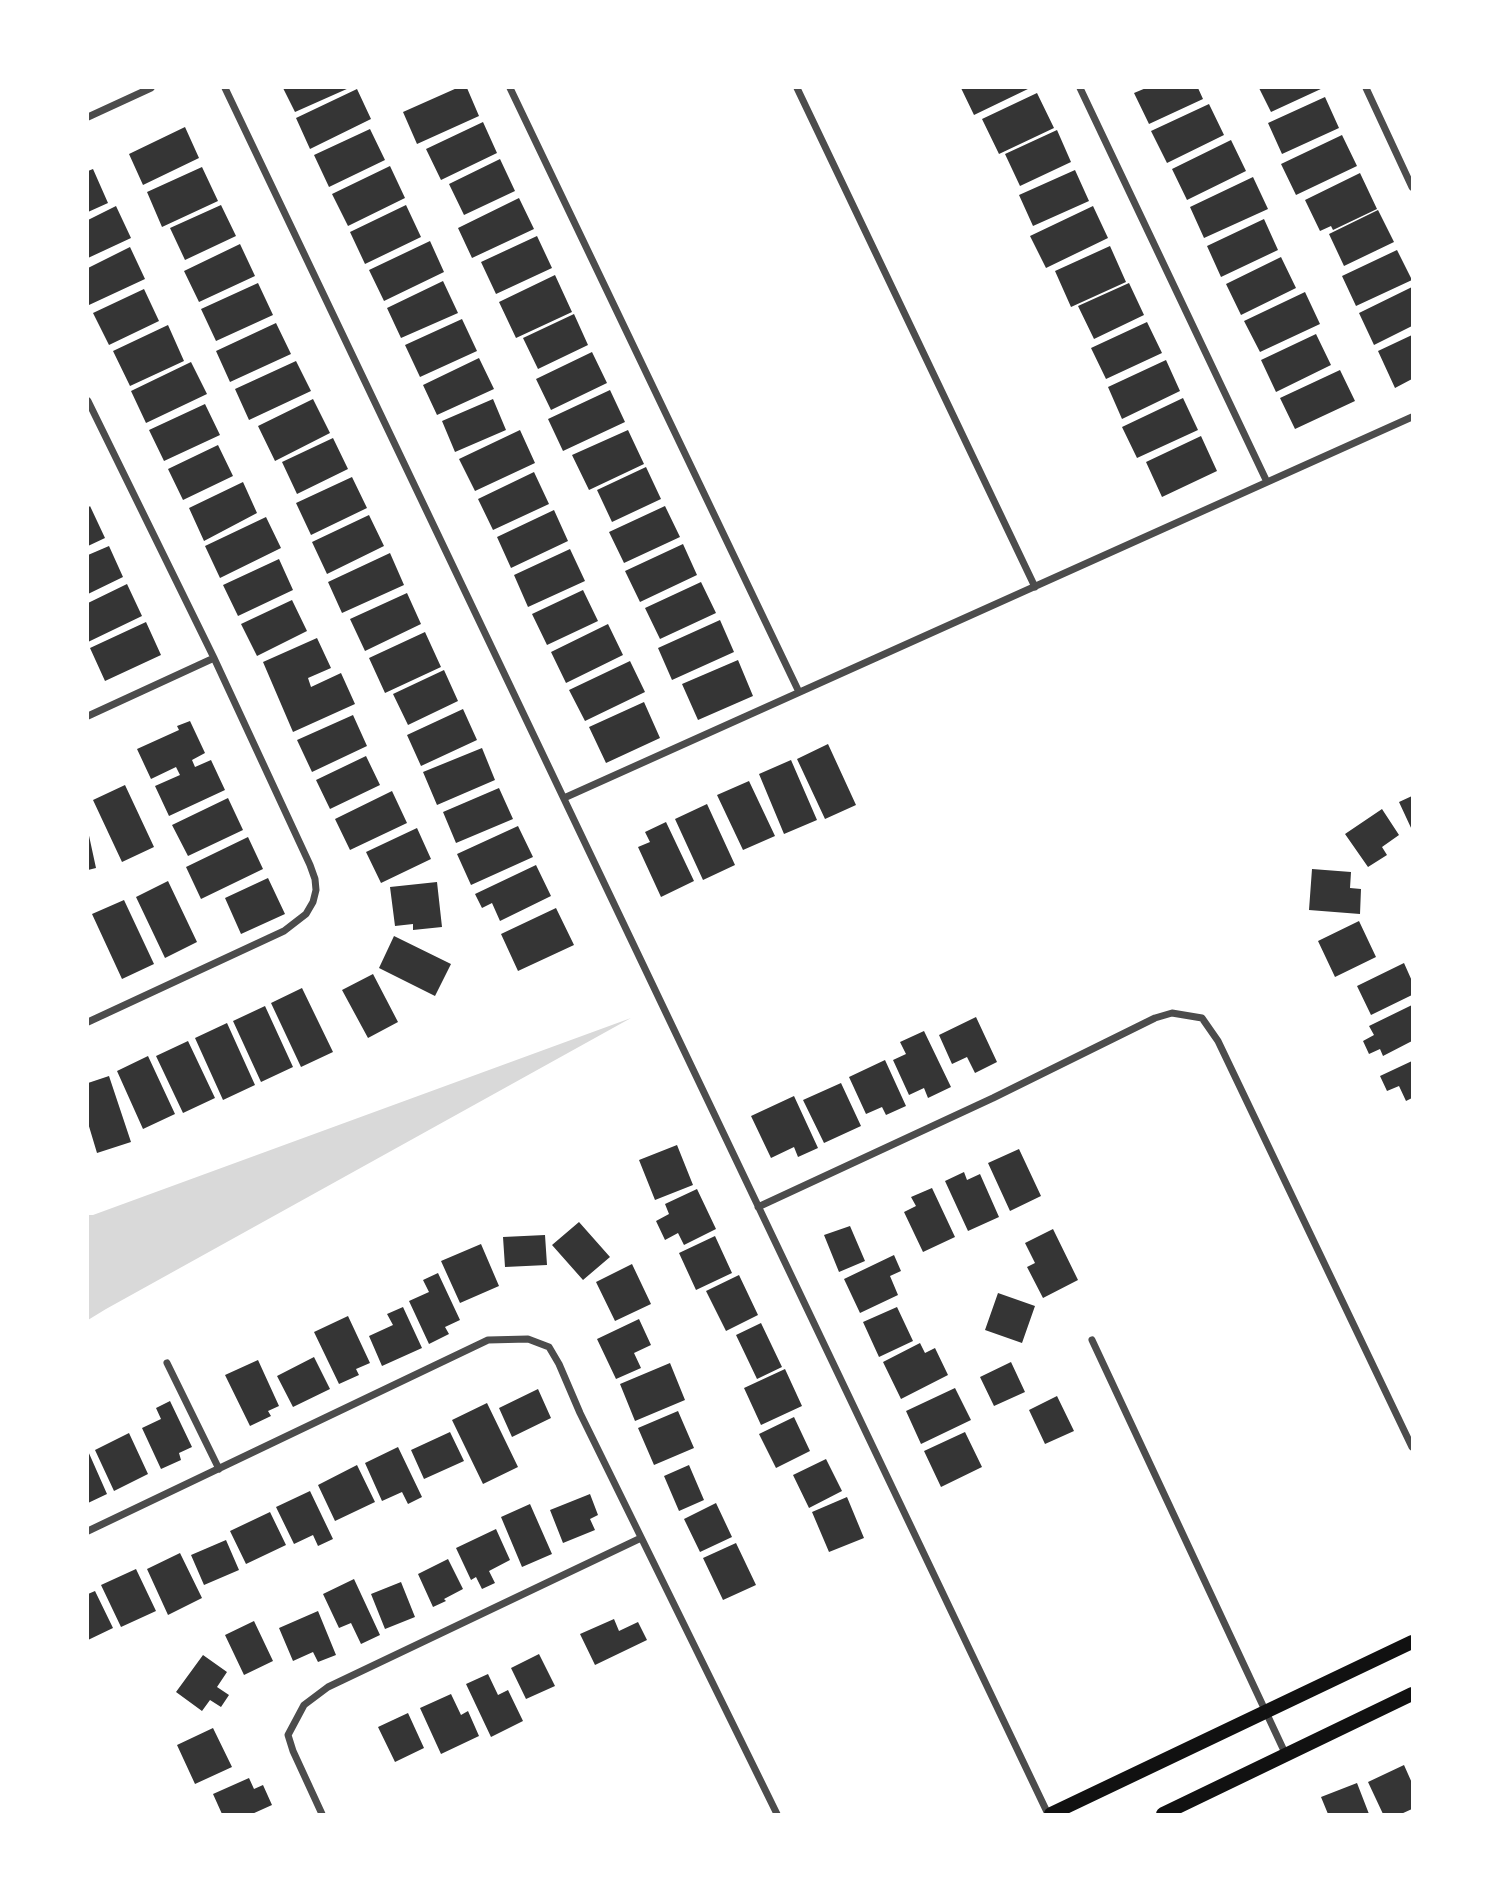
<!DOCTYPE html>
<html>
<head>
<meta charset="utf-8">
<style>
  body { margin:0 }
  #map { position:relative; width:1500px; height:1902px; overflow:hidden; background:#fff; font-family:Georgia,serif }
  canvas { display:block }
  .frame { position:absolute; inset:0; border:89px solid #fff; pointer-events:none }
</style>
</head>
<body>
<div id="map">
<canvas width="1500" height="1902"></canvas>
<div class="frame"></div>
</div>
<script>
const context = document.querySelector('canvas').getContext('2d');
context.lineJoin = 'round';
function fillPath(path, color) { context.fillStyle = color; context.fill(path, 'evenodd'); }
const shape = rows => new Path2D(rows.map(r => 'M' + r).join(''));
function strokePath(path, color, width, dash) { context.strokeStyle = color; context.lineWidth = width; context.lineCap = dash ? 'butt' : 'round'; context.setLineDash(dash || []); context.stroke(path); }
fillPath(shape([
  [631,1018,106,1309,88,1320,88,1215,93,1215]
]), '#d9d9d9');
fillPath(shape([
  [283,88,349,88,295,112],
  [457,88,467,88,479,116,417,144,403,112],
  [961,88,1030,88,974,115],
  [1146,88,1198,88,1203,99,1149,124,1134,93],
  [1259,88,1323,88,1271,112],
  [357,89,371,119,310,149,296,118],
  [1037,93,1054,128,999,154,982,119],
  [1325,97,1339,128,1282,154,1268,123],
  [1209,104,1224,135,1167,163,1151,131],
  [483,122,497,153,441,180,426,149],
  [185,127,199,158,143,185,129,154],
  [370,129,385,160,329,187,314,155],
  [1057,130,1071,162,1020,186,1005,154],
  [1342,135,1357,166,1296,195,1281,164],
  [1231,140,1246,171,1187,200,1172,169],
  [500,159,515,191,464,215,449,184],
  [390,166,405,198,348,226,332,194],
  [202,167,218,201,162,227,147,192],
  [93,169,108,203,88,212,88,171],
  [1075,170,1089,201,1033,226,1019,195],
  [1360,173,1377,209,1333,230,1331,226,1320,231,1305,200],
  [1253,177,1268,209,1204,238,1190,207],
  [519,198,534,229,472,258,458,228],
  [221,205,236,236,185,260,170,228],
  [406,205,421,237,365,264,350,232],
  [116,206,131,238,88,258,88,220],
  [1093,206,1108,238,1046,268,1030,236],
  [1378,210,1394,242,1344,266,1329,234],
  [1264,219,1278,250,1221,277,1207,246],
  [537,236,552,268,496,294,481,262],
  [430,241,444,272,384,301,369,270],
  [240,244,255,276,199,302,184,271],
  [1110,246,1126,282,1071,307,1055,271],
  [130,247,145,279,89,305,88,268],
  [1397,250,1412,280,1356,306,1342,276],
  [1281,257,1296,288,1241,315,1226,284],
  [555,275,572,312,516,338,499,302],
  [443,281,458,313,401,338,387,308],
  [258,283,273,315,216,341,201,309],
  [1129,283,1144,315,1094,339,1078,306],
  [1412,287,1412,326,1374,345,1359,313],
  [144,289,159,321,109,345,93,313],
  [1305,292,1320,324,1260,352,1244,321],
  [574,314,588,345,538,369,523,338],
  [462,319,477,351,420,377,405,345],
  [1147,322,1162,353,1106,379,1091,348],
  [276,323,291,354,230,382,216,351],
  [168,325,184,361,130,386,113,351],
  [1316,334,1331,365,1276,392,1261,360],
  [1412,335,1412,379,1395,388,1378,351],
  [592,352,607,383,551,410,536,379],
  [479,358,494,389,437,415,423,385],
  [1166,360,1180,391,1122,419,1108,387],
  [296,361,311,391,249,420,235,389],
  [191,362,207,394,146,423,131,391],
  [1340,370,1355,401,1295,429,1280,398],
  [610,390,625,422,563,451,548,419],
  [1183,398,1198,430,1137,458,1122,427],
  [313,399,330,433,275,461,258,426],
  [493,399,506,430,455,452,442,421],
  [205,404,220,435,164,461,149,430],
  [520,430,535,463,475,491,459,459],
  [628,430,644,464,589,490,572,455],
  [1201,436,1217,471,1162,497,1146,462],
  [333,438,348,469,297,494,282,462],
  [218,445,233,476,183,500,168,469],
  [646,467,661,499,612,522,597,490],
  [534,472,549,504,493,530,478,499],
  [352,477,367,508,311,535,296,503],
  [243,482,257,513,204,541,189,508],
  [90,506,105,538,88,546,88,508],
  [665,506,680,537,624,563,609,532],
  [554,510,568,541,511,568,497,537],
  [369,515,384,546,327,574,312,542],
  [266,517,281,548,220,578,205,546],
  [683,544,697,575,640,602,625,571],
  [109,546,123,577,88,594,88,555],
  [570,549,585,581,528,607,514,575],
  [390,553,404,585,342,613,328,582],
  [279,559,293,590,238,616,223,585],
  [701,582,716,613,660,639,645,608],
  [127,584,142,616,88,642,88,603],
  [583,590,598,621,547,645,532,614],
  [407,593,421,624,365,651,350,619],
  [292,600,307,631,257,656,241,624],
  [720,620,734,652,672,680,658,648],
  [146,622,161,655,105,681,90,648],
  [608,624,623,655,566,683,551,652],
  [425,632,441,667,385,693,369,658],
  [317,638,331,668,308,678,311,687,341,673,355,704,293,732,263,662],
  [738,660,753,696,698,720,682,684],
  [630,661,645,692,585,721,569,690],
  [444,670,458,701,408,725,393,694],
  [644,702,660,738,606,763,589,727],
  [463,709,477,740,421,766,407,735],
  [353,715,367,746,312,772,297,740],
  [190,721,205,753,192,760,195,767,211,760,225,790,169,816,155,786,180,775,176,767,151,779,137,749,179,730,177,726],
  [828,744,856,805,825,819,797,759],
  [482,748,495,780,437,805,423,772],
  [366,756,380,785,330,809,316,780],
  [791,760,817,820,784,834,759,774],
  [749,781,775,836,743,850,717,795],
  [125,785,154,847,122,862,93,800],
  [499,788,513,819,456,843,443,812],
  [392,791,407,823,350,850,335,819],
  [1412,796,1412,830,1399,802],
  [228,798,243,830,188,856,172,825],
  [707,804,735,865,703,880,675,819],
  [1382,809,1399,835,1382,847,1387,855,1368,867,1345,834],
  [666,822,694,881,661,897,638,847,650,842,645,832],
  [518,826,533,857,471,885,457,854],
  [417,828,431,859,381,883,366,852],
  [88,831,96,868,88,870],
  [248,837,263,869,201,899,186,867],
  [536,865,551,896,500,921,492,903,482,908,475,894],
  [1312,869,1351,872,1350,888,1361,889,1360,914,1309,910],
  [268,878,285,914,241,934,225,898],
  [168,881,197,942,165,958,136,897],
  [437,882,442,927,413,930,413,924,395,926,390,887],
  [124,900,154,964,122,979,92,914],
  [556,908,574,945,518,971,501,934],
  [1359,921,1376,957,1335,977,1318,941],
  [394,936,451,964,435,996,379,968],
  [1404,963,1412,981,1412,995,1371,1015,1357,986],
  [373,974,398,1022,368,1038,342,990],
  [302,988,333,1052,301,1067,271,1003],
  [1412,1005,1412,1041,1383,1056,1380,1049,1369,1054,1363,1041,1374,1035,1369,1026],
  [265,1006,293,1067,261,1082,233,1021],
  [976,1017,997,1062,975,1073,967,1057,952,1064,939,1035],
  [227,1023,255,1085,223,1100,195,1038],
  [924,1031,951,1087,928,1098,924,1088,909,1095,893,1060,906,1054,900,1042],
  [188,1041,215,1098,183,1113,156,1056],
  [148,1056,175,1114,143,1129,117,1071],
  [885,1060,906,1106,886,1115,882,1107,866,1114,849,1077],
  [1412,1061,1412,1098,1406,1101,1399,1086,1387,1091,1380,1076],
  [109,1076,131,1142,97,1153,88,1123,88,1083],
  [841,1083,861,1126,824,1143,803,1100],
  [794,1096,818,1148,798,1157,794,1147,771,1158,751,1116],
  [677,1145,693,1185,655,1200,639,1160],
  [1019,1149,1041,1196,1010,1211,988,1163],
  [964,1172,967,1180,980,1174,999,1217,968,1231,945,1181],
  [932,1188,955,1237,923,1252,904,1212,916,1206,911,1197],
  [697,1189,716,1229,684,1245,678,1233,665,1240,656,1221,669,1214,665,1204],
  [579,1222,610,1257,583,1280,552,1245],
  [850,1226,865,1261,839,1272,824,1235],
  [1053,1229,1078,1280,1043,1298,1027,1267,1035,1263,1025,1243],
  [545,1235,547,1265,505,1267,503,1237],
  [715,1236,732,1273,696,1290,679,1253],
  [481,1244,499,1286,460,1303,441,1261],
  [894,1255,901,1271,890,1276,898,1295,860,1313,844,1279],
  [632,1264,651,1304,615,1321,596,1282],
  [438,1273,460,1320,445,1327,449,1334,429,1344,409,1301,429,1292,423,1280],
  [739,1275,758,1315,726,1331,706,1291],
  [998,1293,1035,1306,1022,1343,985,1330],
  [403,1307,422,1348,382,1366,369,1336,393,1325,387,1314],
  [897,1307,913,1341,879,1357,863,1322],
  [348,1316,370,1363,356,1369,359,1375,339,1384,314,1332],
  [639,1319,651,1345,634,1353,641,1368,616,1379,597,1339],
  [761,1323,782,1367,757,1379,736,1335],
  [920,1343,925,1353,935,1348,948,1375,901,1399,883,1362],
  [314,1357,330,1389,293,1407,277,1376],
  [258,1360,279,1406,268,1411,271,1416,250,1426,225,1375],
  [1011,1362,1025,1392,994,1406,980,1377],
  [670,1363,685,1400,635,1421,620,1384],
  [785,1369,802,1406,761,1425,744,1388],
  [955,1388,971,1420,921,1444,906,1411],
  [538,1389,551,1418,512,1437,499,1408],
  [1057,1396,1074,1431,1045,1444,1029,1410],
  [170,1401,192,1447,179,1453,181,1460,161,1469,142,1428,161,1419,156,1408],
  [487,1403,518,1467,483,1484,452,1420],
  [678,1411,694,1448,654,1465,638,1428],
  [794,1417,810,1451,776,1468,759,1434],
  [450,1432,464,1461,424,1479,411,1450],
  [965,1432,982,1467,941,1487,924,1451],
  [129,1433,148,1474,114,1491,95,1450],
  [398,1447,422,1497,408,1504,402,1492,382,1501,365,1463],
  [88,1451,107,1494,88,1503],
  [826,1459,842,1491,809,1508,793,1475],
  [357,1465,375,1502,335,1521,318,1485],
  [689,1465,704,1500,679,1511,664,1476],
  [310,1491,333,1539,318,1546,313,1535,294,1544,276,1507],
  [590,1494,598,1515,590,1519,595,1530,563,1543,550,1510],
  [847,1497,864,1538,829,1552,812,1512],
  [716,1503,732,1537,700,1552,684,1519],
  [530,1504,552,1554,522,1567,501,1517],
  [270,1512,286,1545,246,1564,230,1531],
  [496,1529,510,1560,489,1571,495,1583,482,1589,476,1577,471,1580,456,1548],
  [226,1540,239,1570,204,1585,191,1555],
  [736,1543,756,1585,723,1600,703,1558],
  [180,1553,202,1598,168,1615,147,1569],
  [448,1559,463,1589,444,1599,446,1601,433,1607,418,1574],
  [136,1569,156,1611,121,1627,101,1585],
  [354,1579,380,1635,361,1644,351,1623,339,1628,323,1594],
  [401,1582,415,1617,385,1629,371,1594],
  [95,1591,113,1628,88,1640,88,1594],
  [318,1611,336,1655,318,1662,313,1652,293,1661,279,1628],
  [614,1619,619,1631,638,1622,647,1640,595,1665,580,1634],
  [254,1621,273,1661,244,1675,225,1635],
  [539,1654,555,1686,526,1699,511,1668],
  [203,1655,227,1672,217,1687,229,1695,221,1707,210,1700,202,1711,176,1692],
  [488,1674,498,1695,508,1690,523,1721,491,1737,466,1684],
  [451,1694,461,1715,468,1711,479,1736,441,1754,420,1708],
  [408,1713,424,1748,395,1762,378,1727],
  [213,1728,232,1767,195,1784,177,1745],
  [1404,1765,1412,1783,1412,1809,1401,1814,1383,1814,1368,1782],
  [249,1778,254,1789,263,1785,272,1805,252,1814,222,1814,213,1794],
  [1357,1783,1369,1814,1328,1814,1321,1797]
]), '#353535');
strokePath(shape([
  [225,88,1048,1814],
  [510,88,799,692],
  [797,88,1035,587],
  [1080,88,1267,482],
  [1366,88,1412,187],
  [88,117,151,88],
  [88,401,214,658,310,865,315,879,316,890,313,902,306,914,284,931,88,1022],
  [88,716,214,658],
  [564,798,1412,417],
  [758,1207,993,1098,1155,1018,1172,1013,1202,1018,1218,1041,1412,1447],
  [1092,1340,1286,1755],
  [167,1363,219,1469],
  [88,1531,488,1340,528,1339,549,1347,559,1364,580,1413,777,1814],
  [322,1814,293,1751,288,1735,304,1705,328,1687,641,1538]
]), '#4c4c4c', 7);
strokePath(shape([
  [1051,1814,1412,1642],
  [1163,1814,1412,1694]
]), '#111', 14);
</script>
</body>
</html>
